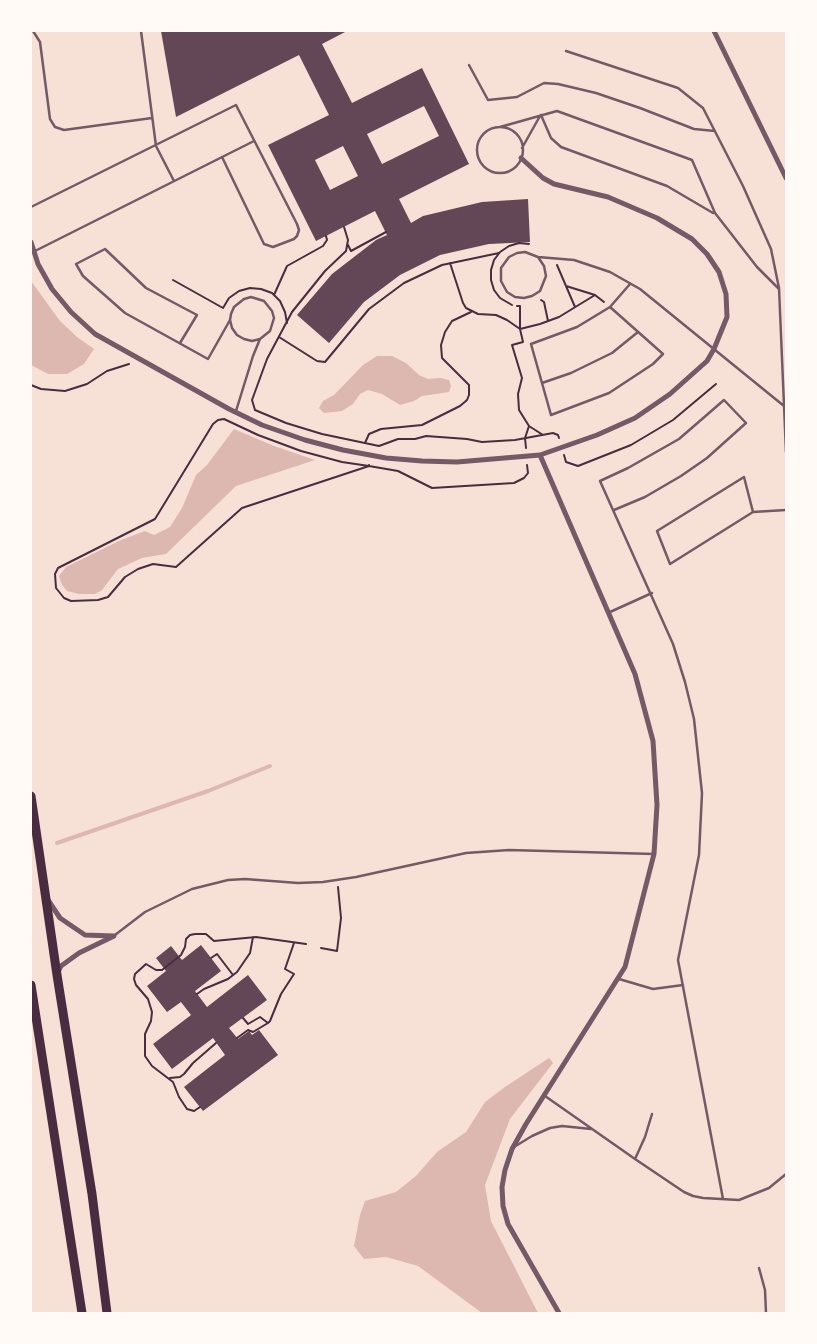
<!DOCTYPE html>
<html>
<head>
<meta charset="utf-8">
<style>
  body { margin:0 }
  #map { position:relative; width:817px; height:1344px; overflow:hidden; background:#f7e1d7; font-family:"Public Sans",sans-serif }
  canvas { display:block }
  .frame { position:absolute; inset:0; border:32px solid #fffaf5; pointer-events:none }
</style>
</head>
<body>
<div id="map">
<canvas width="817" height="1344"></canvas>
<div class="frame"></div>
</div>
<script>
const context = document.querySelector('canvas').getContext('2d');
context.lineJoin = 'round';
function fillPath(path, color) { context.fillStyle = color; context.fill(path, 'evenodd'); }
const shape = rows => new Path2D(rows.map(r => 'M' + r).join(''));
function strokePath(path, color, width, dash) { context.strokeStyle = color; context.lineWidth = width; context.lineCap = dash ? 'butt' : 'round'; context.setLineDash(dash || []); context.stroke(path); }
fillPath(shape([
  [31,281,60,321,77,337,94,349,84,364,67,374,48,374,31,365],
  [377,356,392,356,406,363,419,375,428,379,440,378,449,380,451,386,449,392,422,396,414,401,400,405,382,394,368,390,360,394,353,404,342,411,324,413,319,408,323,401,334,395,363,365],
  [234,429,274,446,315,460,236,486,166,554,142,558,118,569,102,590,95,594,79,594,67,591,62,585,59,576,66,567,121,540,145,531,154,535,170,527,182,508,196,475,207,465],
  [549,1058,553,1063,510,1119,485,1185,491,1221,538,1313,482,1313,418,1266,386,1257,364,1259,354,1246,360,1215,365,1201,396,1192,416,1176,437,1152,466,1132,485,1102,505,1087]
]), '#dcb8b0');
strokePath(shape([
  [57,843,208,791,270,766]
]), '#dcb8b0', 4);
fillPath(shape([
  [161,31,347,31,322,44,352,103,422,68,469,164,399,199,411,223,423,216,482,202,528,199,530,242,489,244,440,255,400,275,364,302,329,343,297,315,332,274,376,240,387,235,375,211,316,241,268,145,329,115,299,55,176,117],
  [424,106,439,136,382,164,367,134],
  [343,146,358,176,330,190,315,160],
  [201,945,221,971,195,991,207,1007,248,975,267,1000,229,1028,238,1039,249,1031,252,1035,259,1030,278,1055,203,1111,184,1087,225,1055,213,1038,172,1069,153,1044,191,1015,181,1002,167,1012,147,986,166,971,156,958,171,946,182,960]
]), '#644757');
strokePath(shape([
  [344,227,348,240,346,251,325,271,292,312,267,359,252,400,255,410,286,423,322,434,379,446,398,439,415,439,426,436,467,439,482,442,515,440,553,433,558,435,559,438],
  [348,245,351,251,386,232],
  [450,263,463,303,466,308,478,314,496,315,507,320,520,329,540,324,559,317,595,295,604,302],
  [557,265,575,307],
  [173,280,223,308,229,298,239,291,250,288,261,289,272,293,280,301,285,312,287,323],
  [566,286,595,295],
  [274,295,287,266,323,246,327,240,326,236],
  [541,300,544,302,548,321],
  [512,305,500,298,494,290,491,280,491,270,494,260,500,252,509,246,519,243,529,244],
  [517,306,520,306,520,329,523,342,512,345,522,378,518,394,519,410,529,426,543,435],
  [279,337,317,361,325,362,369,309,404,283,442,265,499,253],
  [31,385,41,389,65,391,87,384,107,371,129,364],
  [365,443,369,434,381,429,422,425,460,406,467,400,469,395,469,385,442,358,441,345,445,332,452,321,471,312],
  [526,448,525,438,529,426],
  [564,455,566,462,578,466,631,445,673,420,716,384],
  [369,465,369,466,242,508,176,567,153,564,138,569,125,577,108,597,98,600,71,601,64,598,56,588,55,574,58,568,155,519,213,424,218,420,224,419,258,435,301,451,342,462,369,466,398,471,432,488,514,483,524,478,528,473,527,465],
  [321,948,337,951,341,918,338,887],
  [211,958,217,954,233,975],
  [197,994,204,989,228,979,237,972,250,953,253,937],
  [243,1018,248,1024,260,1017,268,1023,270,1021,281,994,294,974,285,969,294,943],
  [237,1038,248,1030,253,1032,268,1023],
  [170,1078,180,1077,184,1074,193,1063,216,1043],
  [200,1107,194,1111,187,1109,179,1097,173,1082,152,1066,145,1056,145,1034,151,1021,152,1012,148,999,136,985,134,979,135,974,146,964,156,970,162,970,181,955,185,947,186,939,190,935,195,934,206,934,214,941,256,937,306,944]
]), '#4a2c40', 2);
strokePath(shape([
  [33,31,40,42,50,119,55,127,64,130,152,118],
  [141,31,156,146,174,181],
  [566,51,678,88,703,108,743,186,771,249,779,288,786,452],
  [469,65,488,100,517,97,544,83,558,84,596,93,640,108,694,129,715,131],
  [541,115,551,138,561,147,667,186,713,213],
  [500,127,557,111,692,160,715,213,757,267,778,288],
  '477 150a23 23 0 1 1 46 0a23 23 0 1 1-46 0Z',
  [522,148,540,116],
  [31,207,236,105,297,224,299,230,297,236,294,239,273,247,264,244,222,157],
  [35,251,254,141],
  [538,257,544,266,546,276,540,291,532,296,524,298,515,297,507,292,501,281,501,268,509,257,517,253,525,252,538,257,574,260,610,272,640,289,784,406],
  [610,307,663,354,653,364,609,393,551,415,531,344,577,327,610,307,630,284],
  [180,343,197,315,146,288,105,249,76,264,83,276,125,313,208,359,230,320],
  [542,383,571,373,612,353,638,332],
  [236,411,253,356,260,339,270,331,274,318,272,311,264,301,251,297,244,299,234,307,231,314,230,320,232,328,237,335,244,339,252,341,260,339],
  [614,510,645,497,681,476,707,458,746,423,724,400,679,439,628,468,600,481,673,644,685,682,694,719,702,793,699,855,678,960,723,1199],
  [753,512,744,477,657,531,670,564,753,512,786,510],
  [610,612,652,593],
  [115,935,145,912,192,889,228,880,245,879,298,883,323,882,356,877,466,853,509,850,654,854],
  [619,979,653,989,683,985],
  [545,1096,635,1159,684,1192,693,1196,703,1198,739,1200,769,1188,786,1174],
  [514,1147,532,1136,550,1128,562,1126,591,1129],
  [635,1159,645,1137,652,1114],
  [759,1268,765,1290,766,1313]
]), '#755966', 2.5);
strokePath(shape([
  [714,31,786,178],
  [31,242,38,264,52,289,71,312,95,334,229,409,262,425,305,440,343,450,386,458,422,461,457,462,540,455,597,435,635,418,670,394,707,361,714,349,727,317,726,294,719,272,707,254,692,239,657,218,608,197,554,184,543,178,521,158],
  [540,455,635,674,653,741,657,805,654,854,625,967,526,1124,512,1149,505,1170,502,1187,503,1206,508,1224,559,1313],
  [48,900,60,918,85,935,114,936,79,953,61,966,58,972]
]), '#755966', 5);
strokePath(shape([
  [31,796,57,975,92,1194,107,1313],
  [31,985,82,1313]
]), '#4a2c40', 9);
</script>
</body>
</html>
